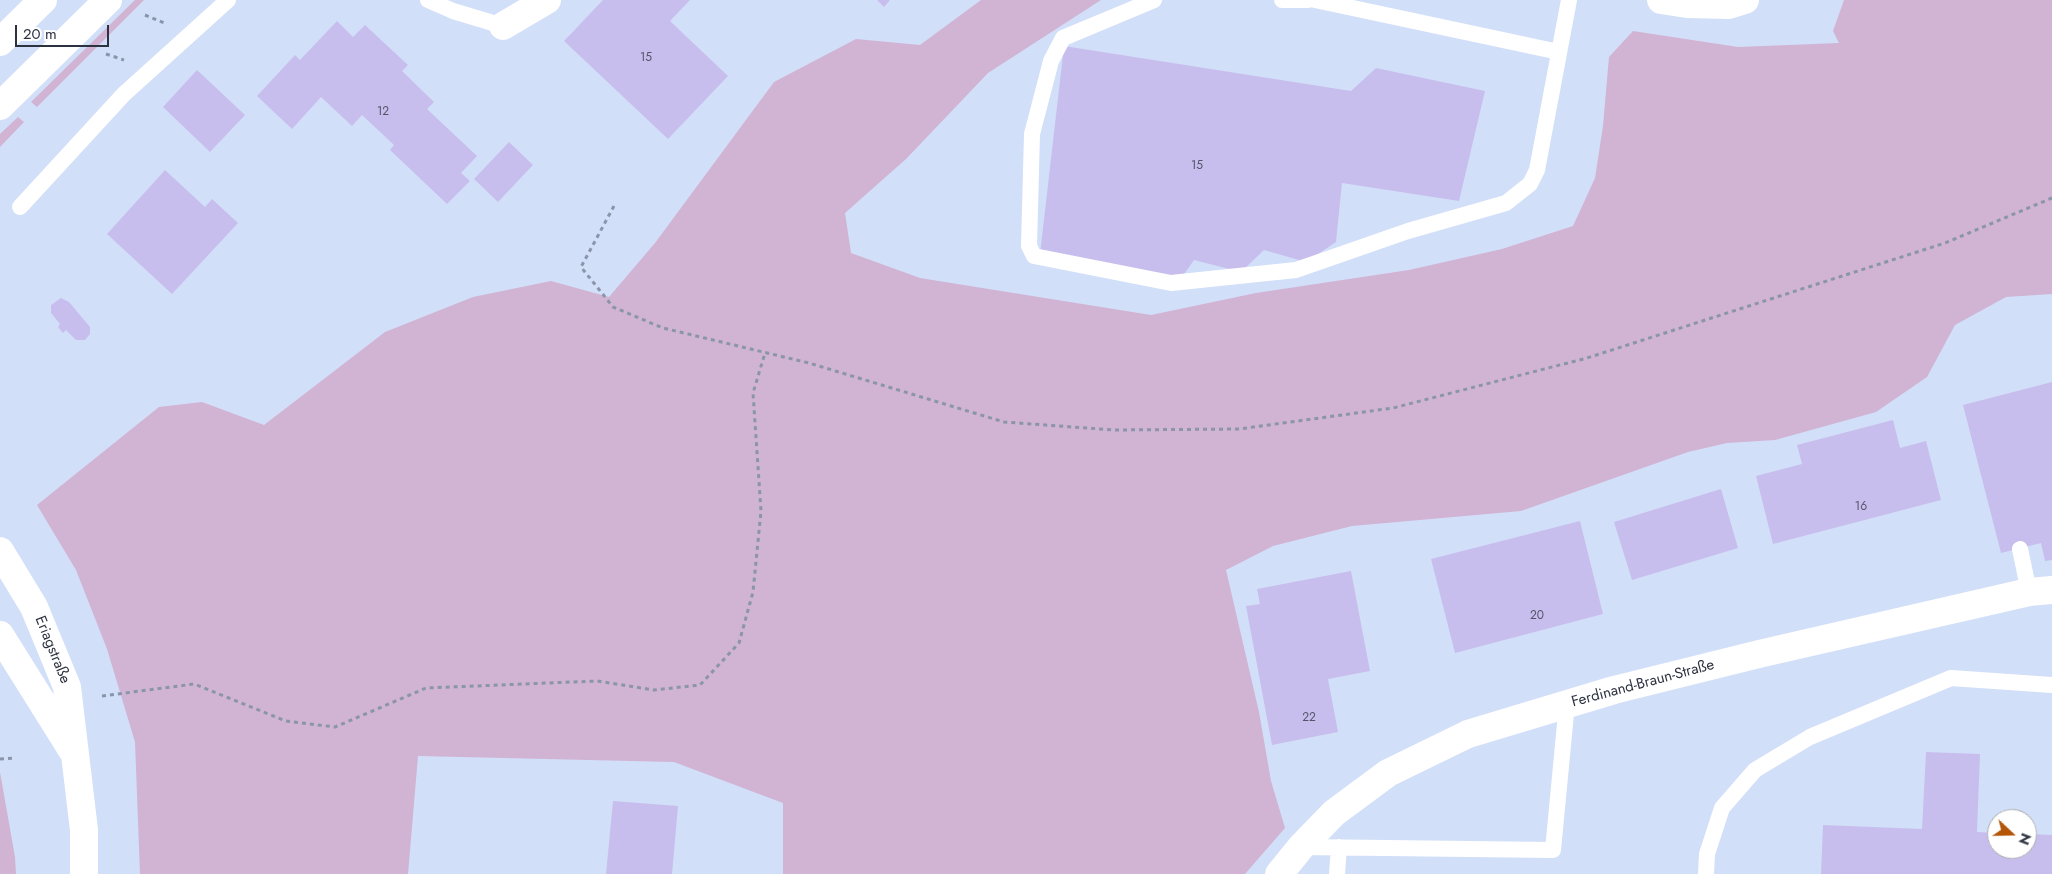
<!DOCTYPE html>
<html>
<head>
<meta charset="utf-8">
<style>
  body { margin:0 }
  #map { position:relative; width:2052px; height:874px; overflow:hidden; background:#d2dff9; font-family:Jost,sans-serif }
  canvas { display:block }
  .north { position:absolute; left:1987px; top:809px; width:50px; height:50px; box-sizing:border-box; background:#fff; border:1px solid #abadb2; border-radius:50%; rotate:111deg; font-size:14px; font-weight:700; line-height:20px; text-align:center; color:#2c323f }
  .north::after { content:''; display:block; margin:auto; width:18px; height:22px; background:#b45508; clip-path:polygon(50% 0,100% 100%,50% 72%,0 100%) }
  .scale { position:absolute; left:15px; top:25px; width:94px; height:22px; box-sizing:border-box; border:2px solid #2c323f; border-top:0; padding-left:6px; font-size:15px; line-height:18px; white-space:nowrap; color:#2c323f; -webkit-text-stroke:4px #fff; paint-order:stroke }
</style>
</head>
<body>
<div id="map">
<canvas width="2052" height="874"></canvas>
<div class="north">N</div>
<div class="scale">20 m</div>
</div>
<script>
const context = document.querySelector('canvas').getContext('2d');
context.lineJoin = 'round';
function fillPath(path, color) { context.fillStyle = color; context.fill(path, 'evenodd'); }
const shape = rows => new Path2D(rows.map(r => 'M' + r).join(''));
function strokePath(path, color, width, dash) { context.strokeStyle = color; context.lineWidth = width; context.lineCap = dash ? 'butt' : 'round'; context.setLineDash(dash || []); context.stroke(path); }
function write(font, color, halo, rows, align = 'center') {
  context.font = font + ' Jost,sans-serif'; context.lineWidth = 4; context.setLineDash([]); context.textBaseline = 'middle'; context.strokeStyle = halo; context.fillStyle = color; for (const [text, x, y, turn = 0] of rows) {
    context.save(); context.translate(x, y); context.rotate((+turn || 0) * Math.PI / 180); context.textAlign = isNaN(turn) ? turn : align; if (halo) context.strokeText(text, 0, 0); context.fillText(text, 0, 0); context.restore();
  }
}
fillPath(shape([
  [135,0,144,0,37,107,31,102],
  [981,0,1101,0,988,73,906,159,845,213,851,253,920,278,1151,315,1256,293,1409,270,1502,249,1573,226,1595,178,1603,126,1609,57,1633,31,1738,47,1839,43,1833,31,1844,0,2052,0,2052,294,2006,297,1955,325,1927,377,1876,412,1775,440,1727,443,1688,452,1521,511,1352,526,1273,546,1226,570,1259,712,1271,781,1285,828,1245,874,783,874,783,803,674,762,418,756,408,874,140,874,135,742,107,649,76,570,37,505,159,407,202,402,264,425,385,332,473,297,551,281,609,297,655,243,774,82,856,39,920,45],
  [18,117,24,122,0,147,0,134],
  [0,772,15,857,16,874,0,874]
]), '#d1b3d4');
fillPath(shape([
  [603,0,690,0,670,21,728,76,668,139,564,41],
  [877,0,890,0,884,7],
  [337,21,353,37,365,25,408,65,402,71,434,102,427,109,477,156,461,173,470,181,447,204,390,150,394,145,362,115,352,126,321,97,292,129,257,96,295,55,300,60],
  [1064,46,1351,91,1376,68,1485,91,1459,201,1342,183,1336,242,1306,262,1264,250,1241,272,1194,260,1180,280,1040,254],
  [197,70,245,115,210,152,163,107],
  [509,142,533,165,498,202,474,179],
  [165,170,205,207,212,199,238,223,172,294,107,234],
  [61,298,69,302,90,327,90,334,85,340,76,340,66,330,63,333,58,327,60,324,51,313,51,305],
  [2052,382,2052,560,2045,561,2041,543,2001,553,1963,405],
  [1893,420,1900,448,1926,441,1941,500,1773,544,1756,476,1802,464,1797,445],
  [1721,489,1738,548,1632,580,1614,522],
  [1580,521,1603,614,1455,653,1431,559],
  [1351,571,1370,671,1328,679,1338,732,1272,745,1246,606,1260,604,1257,589],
  [1926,752,1980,754,1977,832,1997,833,1997,849,2027,849,2027,834,2052,835,2052,874,1821,874,1823,825,1922,829],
  [613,801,678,806,672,874,606,874]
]), '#c8beed');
strokePath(shape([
  [145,15,167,24],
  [106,54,124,60],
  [614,206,581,267,613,307,663,328,809,363,1004,422,1114,430,1239,429,1393,408,1587,358,1945,243,2052,198],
  [102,696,194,684,286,721,335,727,426,688,597,681,654,690,700,685,739,643,753,592,761,511,753,393,765,353],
  [0,759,15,758]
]), '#8b95aa', 3, [4, 4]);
strokePath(shape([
  [428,0,453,11,503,26],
  [1154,0,1063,38,1051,61,1032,134,1029,246,1034,256,1171,283,1296,270,1408,231,1506,203,1530,184,1537,170,1569,0],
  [1282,0,1308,0],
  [1315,0,1559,52],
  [20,207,124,94,228,0],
  [2020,549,2029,592],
  [1301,847,1553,850,1567,703],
  [1337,874,1339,847],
  [1706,874,1707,854,1722,808,1755,770,1810,737,1951,678,2052,685]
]), '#fff', 16);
strokePath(shape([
  [1661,0,1687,4,1729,5,1745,0],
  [503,26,547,0],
  [1279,874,1301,847,1334,813,1388,773,1468,734,1614,690,1759,654,2029,592,2052,590]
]), '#fff', 28);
strokePath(shape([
  [0,42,43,0],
  [0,106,108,0],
  [0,551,34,607,67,687,84,830,84,874],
  [0,635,72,750]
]), '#fff', 28);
write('12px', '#53556a', null, [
  ["15",646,58],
  ["12",383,112],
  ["15",1197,166],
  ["16",1861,507],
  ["20",1537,616],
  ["22",1309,718]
]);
write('15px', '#2c323f', '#fff', [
  ["Eriagstraße",52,650,68],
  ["Ferdinand-Braun-Straße",1643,684,-15]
]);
</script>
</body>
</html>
